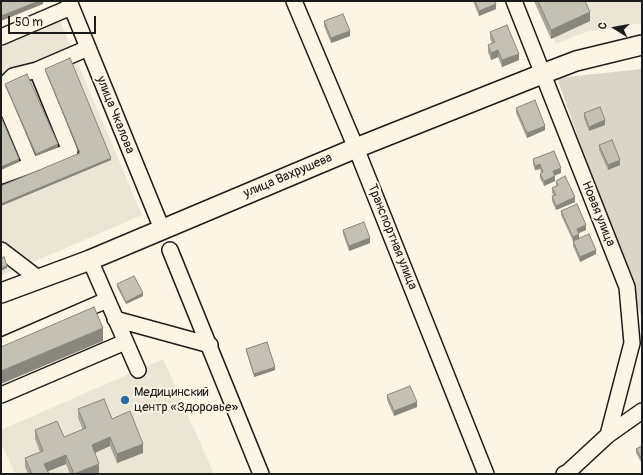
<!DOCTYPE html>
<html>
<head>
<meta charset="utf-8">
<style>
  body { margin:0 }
  #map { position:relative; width:643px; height:475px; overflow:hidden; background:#fcf5e5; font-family:Pangolin,sans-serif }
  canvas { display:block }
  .frame { position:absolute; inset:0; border:2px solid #1c1c1c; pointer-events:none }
  .north { position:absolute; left:595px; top:8px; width:40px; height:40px; -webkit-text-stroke:3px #fcf5e5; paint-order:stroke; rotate:281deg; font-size:11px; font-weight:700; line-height:16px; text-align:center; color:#1c1c1c }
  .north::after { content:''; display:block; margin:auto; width:14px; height:18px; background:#1c1c1c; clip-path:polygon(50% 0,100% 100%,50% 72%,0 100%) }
  .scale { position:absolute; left:8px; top:16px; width:88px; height:18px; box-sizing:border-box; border:2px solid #1c1c1c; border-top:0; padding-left:5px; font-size:12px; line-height:14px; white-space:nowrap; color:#1c1c1c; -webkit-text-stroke:3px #fcf5e5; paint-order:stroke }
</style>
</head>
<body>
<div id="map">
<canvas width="643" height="475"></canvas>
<div class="frame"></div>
<div class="north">С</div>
<div class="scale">50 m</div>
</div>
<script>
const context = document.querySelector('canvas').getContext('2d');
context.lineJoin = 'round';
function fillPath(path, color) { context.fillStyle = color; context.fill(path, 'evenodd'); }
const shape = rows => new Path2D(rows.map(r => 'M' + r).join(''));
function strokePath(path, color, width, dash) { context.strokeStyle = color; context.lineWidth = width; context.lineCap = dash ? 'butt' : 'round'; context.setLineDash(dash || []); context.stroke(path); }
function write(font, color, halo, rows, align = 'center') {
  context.font = font + ' Pangolin,sans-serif'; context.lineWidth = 4; context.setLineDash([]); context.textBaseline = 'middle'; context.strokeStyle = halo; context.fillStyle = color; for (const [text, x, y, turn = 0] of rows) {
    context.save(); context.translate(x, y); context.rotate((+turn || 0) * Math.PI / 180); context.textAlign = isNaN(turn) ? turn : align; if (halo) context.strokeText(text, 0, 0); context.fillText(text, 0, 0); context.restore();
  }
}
fillPath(shape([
  [538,1,642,1,642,23,585,32,556,44],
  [58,16,142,215,1,276,1,40],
  [163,359,214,474,15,474,1,443,1,430]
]), '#ebe5d6');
fillPath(shape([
  [642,69,642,318,557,78]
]), '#dbd5c8');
const minor = shape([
  [69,1,162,229],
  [294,1,356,148,486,474],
  [514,1,627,287,632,343,608,435],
  [1,37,71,7],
  [1,88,13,76,37,70,88,48],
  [1,94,31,165],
  [1,176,70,151,37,70],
  [1,250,39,279],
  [170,250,261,474],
  [90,260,138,370],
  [115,319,210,345],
  [1,346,107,300],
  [1,395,125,342],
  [564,474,568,472,608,435,642,411]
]);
const major = shape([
  [1,293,90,260,356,148,542,74,576,61,642,45]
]);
strokePath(minor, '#1c1c1c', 18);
strokePath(major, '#1c1c1c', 22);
strokePath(minor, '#fcf5e5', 15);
strokePath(major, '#fcf5e5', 19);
fillPath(shape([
  [473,1,495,1,496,9,479,16],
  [534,1,585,1,590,21,551,39],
  [324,21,350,36,331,43,324,26],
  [490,32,519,60,502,67,498,57,491,60,488,52,488,45,492,43,490,39],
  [45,69,111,160,1,206,1,186,80,154,45,71],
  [5,84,58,147,36,156,5,86],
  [516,108,545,130,527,138,516,113],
  [584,113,605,125,589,131,584,118],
  [599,145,620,165,608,170,599,150],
  [533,159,561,173,555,175,555,181,544,186,540,178,540,174,541,173,540,169,535,170,533,164],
  [556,181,575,202,556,210,552,201,552,196,554,196,552,193,552,188,556,186],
  [561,211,586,230,578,233,579,238,596,254,580,262,573,246,573,241,561,215],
  [343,230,370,243,349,251,343,234],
  [117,284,143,296,126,304,117,287],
  [246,349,275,370,254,377,246,351],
  [387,395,417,407,394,416,387,400],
  [78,409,112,419,143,453,117,463,110,446,95,453,99,473,96,474,70,474,66,464,48,471,49,474,28,474,25,467,25,458,40,452,35,439,35,430,64,437,83,430,78,418],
  [642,446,642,464,636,453,636,449]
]), '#a9a59a');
fillPath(shape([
  [39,1,43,1,43,4,1,21,1,16],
  [496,4,496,9,479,16,479,11],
  [590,12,590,21,551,39,551,30],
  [350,31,350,36,331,43,331,38],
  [498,50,498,57,491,60,491,53],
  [519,54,519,60,502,67,502,60],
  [605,120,605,125,589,131,589,127],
  [545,126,545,130,527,138,527,133],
  [58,144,58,147,36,156,36,154],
  [111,158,111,160,1,206,1,204],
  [19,159,19,162,1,170,1,167],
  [620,160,620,165,608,170,608,165],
  [540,164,540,169,535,170,535,166],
  [561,168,561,173,553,176,553,171],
  [555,176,555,181,544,186,544,181],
  [575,197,575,202,556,210,556,206],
  [586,225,586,230,577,234,577,229],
  [579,234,579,239,573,241,573,237],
  [370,238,370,243,349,251,349,246],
  [596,250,596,254,580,262,580,257],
  [7,266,7,268,1,271,1,268],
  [143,293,143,296,126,304,126,302],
  [103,328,103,341,1,384,1,371],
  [275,367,275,370,254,377,254,374],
  [417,402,417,407,394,416,394,411],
  [110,437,110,446,92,454,92,445],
  [143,444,143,453,117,463,117,454],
  [66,455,66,464,44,473,44,464],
  [99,464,99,473,96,474,74,474]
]), '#89867d');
const building = shape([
  [1,1,39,1,1,16,1,1],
  [475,1,495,1,496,4,479,11,475,1],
  [538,1,585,1,590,12,551,30,538,1],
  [343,14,350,31,331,38,324,21,343,14],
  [507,25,519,54,502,60,498,50,491,53,488,45,495,42,490,32,507,25],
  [70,58,111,158,1,204,1,186,80,153,45,69,70,58],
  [27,74,58,144,36,154,5,84,27,74],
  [535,100,545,126,527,133,516,108,535,100],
  [600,107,605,120,589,127,584,113,600,107],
  [1,117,19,159,1,167,1,117],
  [612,140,620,160,608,165,599,145,612,140],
  [554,151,561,168,553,171,555,176,544,181,540,174,543,172,540,164,535,166,533,159,554,151],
  [565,176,575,197,556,206,552,196,556,195,552,188,558,185,556,181,565,176],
  [577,204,586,225,577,229,579,234,573,237,561,211,577,204],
  [364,222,370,238,349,246,343,230,364,222],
  [589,234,596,250,580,257,573,241,589,234],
  [4,257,7,266,1,268,1,258,4,257],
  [134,276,143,293,126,302,117,284,134,276],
  [94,307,103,328,1,371,1,347,94,307],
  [267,342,275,367,254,374,246,349,267,342],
  [410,386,417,402,394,411,387,395,410,386],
  [104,399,112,419,130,411,143,444,117,454,110,437,92,445,99,464,74,474,66,455,44,464,49,474,32,474,25,458,43,451,35,430,57,421,64,437,86,428,78,409,104,399],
  [642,446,642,459,636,449,642,446]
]);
fillPath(building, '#c4c0b3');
strokePath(building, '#89867d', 1);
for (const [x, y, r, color] of [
  [125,400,5,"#1f6fb2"]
]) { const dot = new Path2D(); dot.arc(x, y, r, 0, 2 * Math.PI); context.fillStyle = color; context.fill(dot); strokePath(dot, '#fcf5e5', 1.5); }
write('13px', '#1c1c1c', '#fcf5e5', [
  ["улица Чкалова",115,115,68],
  ["улица Вахрушева",288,176,-23],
  ["Новая улица",598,214,68],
  ["Транспортная улица",392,237,68]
]);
write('13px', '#1c1c1c', '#fcf5e5', [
  ["Медицинский",134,393],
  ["центр «Здоровье»",134,408]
], 'left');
</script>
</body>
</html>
